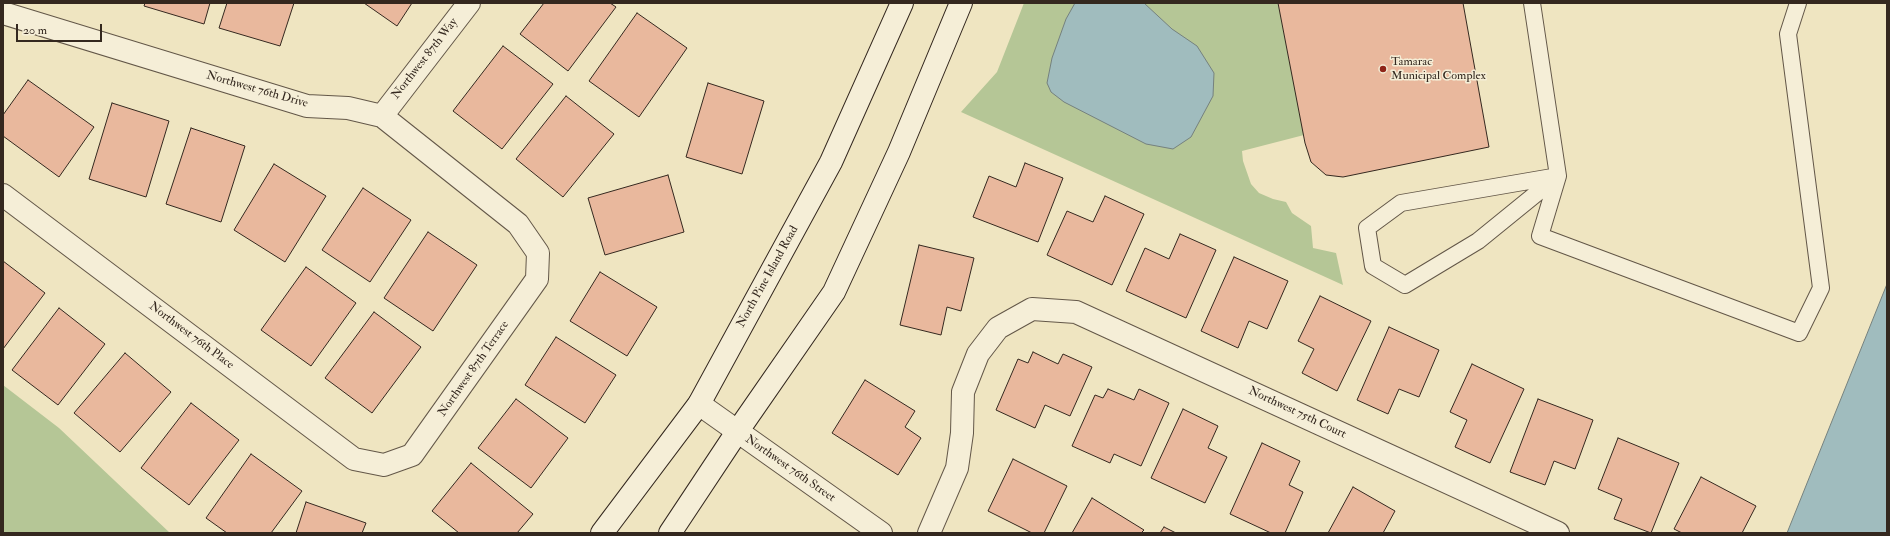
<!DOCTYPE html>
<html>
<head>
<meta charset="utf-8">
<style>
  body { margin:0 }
  #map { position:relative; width:1890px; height:536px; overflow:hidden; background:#efe5c1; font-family:"IM FELL Double Pica",serif }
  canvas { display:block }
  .frame { position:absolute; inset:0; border:4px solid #34281f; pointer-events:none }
  .scale { position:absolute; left:16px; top:24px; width:86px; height:18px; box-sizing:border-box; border:2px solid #34281f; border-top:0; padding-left:5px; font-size:12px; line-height:14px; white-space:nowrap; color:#34281f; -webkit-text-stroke:3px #f5eed7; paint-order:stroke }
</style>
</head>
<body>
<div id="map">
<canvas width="1890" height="536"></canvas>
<div class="frame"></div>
<div class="scale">20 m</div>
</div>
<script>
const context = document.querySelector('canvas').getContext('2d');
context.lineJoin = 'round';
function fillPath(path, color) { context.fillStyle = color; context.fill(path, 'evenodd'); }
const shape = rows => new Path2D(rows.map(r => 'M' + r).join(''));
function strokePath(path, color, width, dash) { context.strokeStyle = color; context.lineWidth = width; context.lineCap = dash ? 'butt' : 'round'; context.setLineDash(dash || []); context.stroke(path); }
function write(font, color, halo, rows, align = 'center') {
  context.font = font + ' "IM FELL Double Pica",serif'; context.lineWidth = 3; context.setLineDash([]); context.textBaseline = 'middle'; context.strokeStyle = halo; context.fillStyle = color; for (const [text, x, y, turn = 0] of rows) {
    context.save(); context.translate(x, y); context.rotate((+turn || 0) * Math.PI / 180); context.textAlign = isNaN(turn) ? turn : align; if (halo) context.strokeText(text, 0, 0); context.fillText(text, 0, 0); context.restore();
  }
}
fillPath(shape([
  [1024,3,1278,3,1304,135,1242,151,1243,161,1251,184,1259,193,1273,199,1286,202,1292,213,1311,226,1313,248,1336,253,1343,285,961,112,997,72],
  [3,385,59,428,170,533,3,533]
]), '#b5c696');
const water = shape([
  [1075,3,1144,3,1172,29,1197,46,1214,73,1213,96,1191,137,1173,149,1146,144,1064,102,1051,92,1047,83,1052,58,1066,19,1075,3],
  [1887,284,1887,533,1787,533,1887,284]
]);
fillPath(water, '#a0bcbe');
strokePath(water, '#75817e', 1);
const building = shape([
  [145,3,210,3,204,24,144,6,145,3],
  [227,3,294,3,280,46,219,28,227,3],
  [364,3,412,3,397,26,364,3],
  [544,3,610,3,616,7,568,71,520,34,544,3],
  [1278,3,1463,3,1489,147,1343,177,1326,175,1311,162,1305,143,1278,3],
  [637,13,687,48,639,117,589,81,637,13],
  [503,46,553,84,502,149,453,111,503,46],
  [28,80,94,127,59,177,3,136,3,115,28,80],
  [708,83,764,101,742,174,686,157,708,83],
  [566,96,614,134,563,197,516,159,566,96],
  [112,103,169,121,146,197,89,179,112,103],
  [191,128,245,146,221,222,166,204,191,128],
  [1025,163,1063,178,1038,242,973,217,989,176,1016,187,1025,163],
  [274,164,326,196,285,262,234,230,274,164],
  [668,175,684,232,605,255,588,198,668,175],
  [363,188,411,220,370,282,322,250,363,188],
  [1105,196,1144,214,1112,285,1047,255,1067,211,1093,222,1105,196],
  [428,232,477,265,433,331,384,298,428,232],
  [1180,234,1216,250,1186,318,1126,291,1145,248,1169,259,1180,234],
  [919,245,974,258,961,311,947,307,941,335,900,325,919,245],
  [1234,257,1288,281,1267,329,1249,321,1238,348,1201,331,1234,257],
  [3,261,45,293,3,349,3,261],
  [306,267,356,303,311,366,261,330,306,267],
  [600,272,657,307,627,356,570,321,600,272],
  [1320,296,1371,321,1337,391,1302,373,1314,349,1298,341,1320,296],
  [59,308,105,344,58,405,12,370,59,308],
  [374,312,421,347,372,413,325,378,374,312],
  [1389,327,1439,350,1419,397,1399,389,1388,414,1357,400,1389,327],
  [556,337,616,375,585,423,525,385,556,337],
  [1033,352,1058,364,1063,354,1092,367,1070,416,1045,405,1035,428,996,410,1018,359,1028,363,1033,352],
  [125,353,171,392,120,452,74,413,125,353],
  [1472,364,1524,389,1490,463,1455,447,1467,420,1450,412,1472,364],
  [865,380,915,411,905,427,921,438,898,475,832,433,865,380],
  [1108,389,1134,400,1139,389,1169,403,1141,466,1114,454,1110,463,1072,446,1095,395,1103,398,1108,389],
  [516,399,568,438,531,488,478,448,516,399],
  [1538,399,1593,420,1575,469,1554,461,1545,485,1510,472,1538,399],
  [191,403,239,440,189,505,141,468,191,403],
  [1183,409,1218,426,1208,448,1227,457,1205,503,1151,478,1183,409],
  [1618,438,1679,463,1651,533,1614,519,1622,499,1598,489,1618,438],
  [1262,443,1300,461,1289,485,1303,492,1285,533,1271,533,1230,514,1262,443],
  [251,454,302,491,271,533,227,533,206,518,251,454],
  [1013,459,1067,486,1044,533,1032,533,988,511,1013,459],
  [471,463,533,514,517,533,459,533,432,511,471,463],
  [1701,477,1756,506,1742,533,1682,533,1674,529,1701,477],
  [1353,487,1395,511,1383,533,1328,533,1353,487],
  [1092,498,1144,530,1141,533,1072,533,1092,498],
  [306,502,366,523,362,533,296,533,306,502],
  [1164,527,1176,533,1160,533,1164,527]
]);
fillPath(building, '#e9b89d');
strokePath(building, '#34281f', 1);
const lane = shape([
  [1532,3,1558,176,1540,236,1799,333,1821,288,1788,34,1798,3],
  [1558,176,1478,241,1405,285,1373,266,1367,228,1401,203,1558,176]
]);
const street = shape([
  [3,13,307,106,348,108,382,116,518,224,538,253,537,279,412,455,384,465,354,459,3,195],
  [382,116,469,3],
  [699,404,881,533],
  [929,533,957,468,962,433,963,392,978,354,998,328,1032,309,1076,312,1558,533]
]);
const secondary = shape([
  [602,533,699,404,831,162,902,3],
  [670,533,737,432,834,292,899,152,961,3]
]);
strokePath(lane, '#635748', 18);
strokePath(street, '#635748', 24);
strokePath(secondary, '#34281f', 24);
strokePath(lane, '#f5eed7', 16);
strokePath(street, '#f5eed7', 22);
strokePath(secondary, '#f5eed7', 22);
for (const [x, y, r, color] of [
  [1383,69,4,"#8f2418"]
]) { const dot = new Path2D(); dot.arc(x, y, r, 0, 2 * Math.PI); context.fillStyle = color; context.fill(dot); strokePath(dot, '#f5eed7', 1.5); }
write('12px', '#34281f', '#f5eed7', [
  ["Northwest 87th Way",425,59,-52],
  ["Northwest 76th Drive",257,90,16],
  ["North Pine Island Road",768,277,-61],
  ["Northwest 76th Place",191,336,37],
  ["Northwest 87th Terrace",474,369,-55],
  ["Northwest 75th Court",1297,413,25],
  ["Northwest 76th Street",790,469,35]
]);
write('12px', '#34281f', '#f5eed7', [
  ["Tamarac",1391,62],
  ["Municipal Complex",1391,76]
], 'left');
</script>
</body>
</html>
